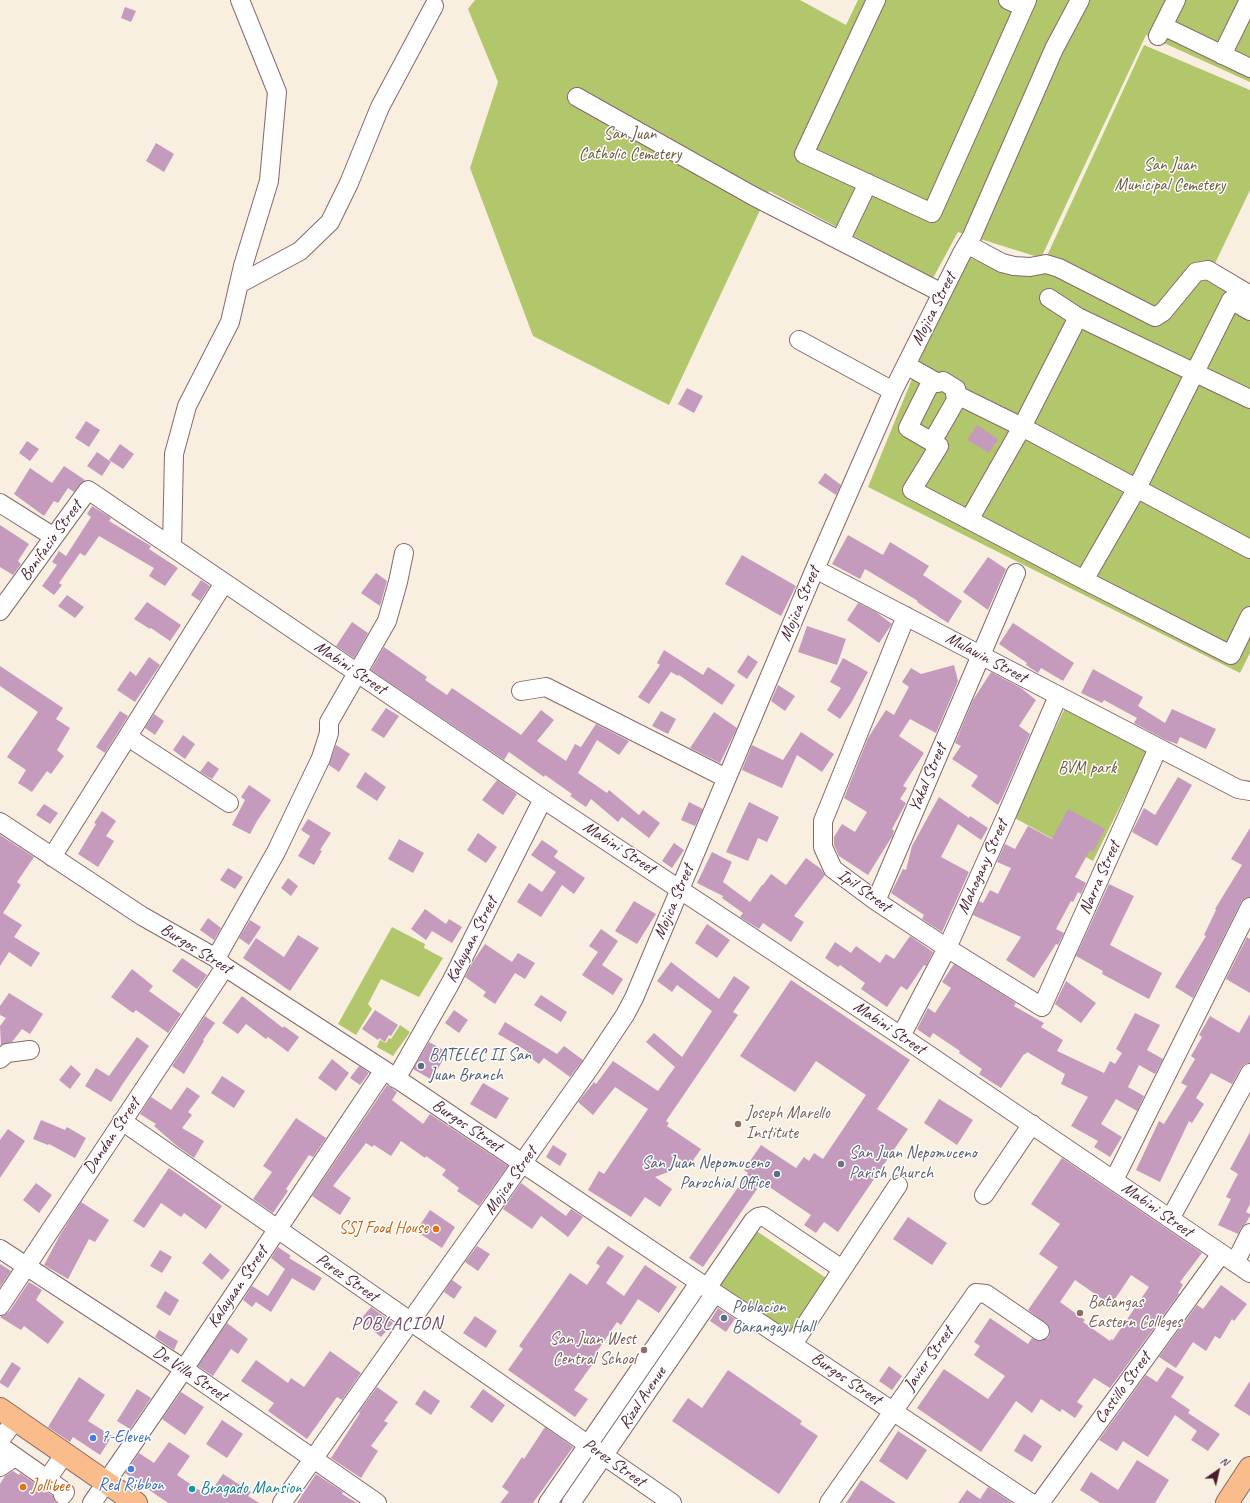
<!DOCTYPE html>
<html>
<head>
<meta charset="utf-8">
<style>
  body { margin:0 }
  #map { position:relative; width:1250px; height:1503px; overflow:hidden; background:#f9efe1; font-family:Caveat,sans-serif }
  canvas { display:block }
  .north { position:absolute; left:1198px; top:1451px; width:40px; height:40px; -webkit-text-stroke:3px #fff; paint-order:stroke; rotate:34deg; font-size:11px; font-weight:700; line-height:16px; text-align:center; color:#4a1f2b }
  .north::after { content:''; display:block; margin:auto; width:14px; height:18px; background:#4a1f2b; clip-path:polygon(50% 0,100% 100%,50% 72%,0 100%) }
</style>
</head>
<body>
<div id="map">
<canvas width="1250" height="1503"></canvas>
<div class="north">N</div>
</div>
<script>
const context = document.querySelector('canvas').getContext('2d');
context.lineJoin = 'round';
function fillPath(path, color) { context.fillStyle = color; context.fill(path, 'evenodd'); }
const shape = rows => new Path2D(rows.map(r => 'M' + r).join(''));
function strokePath(path, color, width, dash) { context.strokeStyle = color; context.lineWidth = width; context.lineCap = dash ? 'butt' : 'round'; context.setLineDash(dash || []); context.stroke(path); }
function write(font, color, halo, rows, align = 'center') {
  context.font = font + ' Caveat,sans-serif'; context.lineWidth = 3; context.setLineDash([]); context.textBaseline = 'middle'; context.strokeStyle = halo; context.fillStyle = color; for (const [text, x, y, turn = 0] of rows) {
    context.save(); context.translate(x, y); context.rotate((+turn || 0) * Math.PI / 180); context.textAlign = isNaN(turn) ? turn : align; if (halo) context.strokeText(text, 0, 0); context.fillText(text, 0, 0); context.restore();
  }
}
fillPath(shape([
  [475,0,800,0,846,25,858,0,1250,0,1250,82,1146,35,1041,258,958,232,933,278,769,191,669,405,533,336,470,168,498,82,468,9],
  [1144,45,1250,90,1250,190,1209,276,1250,300,1250,653,1240,673,868,487,925,347,960,271,970,258,1001,269,1040,271],
  [1066,706,1149,748,1093,861,1013,817],
  [392,927,425,944,424,948,443,958,419,997,381,979,368,1004,372,1009,356,1035,338,1024],
  [400,1025,410,1032,393,1056,377,1047,380,1040,386,1043,389,1038,391,1039],
  [755,1230,826,1278,791,1332,719,1284]
]), '#b2c76b');
fillPath(shape([
  [125,7,136,11,131,22,121,18],
  [156,143,174,154,164,172,146,161],
  [687,388,703,396,694,413,678,404],
  [86,421,100,430,89,447,75,438],
  [977,425,998,439,989,453,967,440],
  [27,441,39,449,30,461,19,453],
  [120,444,134,454,123,469,109,460],
  [97,452,111,462,102,476,87,466],
  [64,466,85,480,80,484,74,492,68,488,58,503,54,501,44,516,14,494,30,468,52,483],
  [825,473,841,485,836,495,818,483],
  [92,506,111,518,109,521,151,546,149,549,178,568,165,586,149,576,154,568,99,536,85,556,80,553,59,583,62,585,54,595,42,586,57,565,52,562,59,551,66,556,91,517,87,514],
  [0,525,29,544,18,561,21,564,13,575,0,567],
  [848,535,883,555,890,542,929,566,923,575,962,601,948,623,917,602,918,601,865,569,860,579,832,564],
  [742,555,796,586,781,616,725,584],
  [988,557,1006,569,988,610,963,592],
  [376,573,387,581,380,606,361,593],
  [201,580,210,586,200,601,191,595],
  [67,595,84,607,75,618,58,606],
  [147,602,181,625,170,641,151,628,150,629,134,619],
  [858,603,876,612,892,624,879,643,847,620],
  [352,622,368,633,354,658,336,646],
  [1013,623,1074,663,1063,681,1041,668,1038,673,1026,665,1027,663,999,644],
  [807,626,846,639,837,665,798,652],
  [384,647,427,677,425,680,447,695,452,688,521,735,541,710,554,720,537,741,566,761,575,744,581,747,596,724,629,741,619,755,597,740,578,773,607,793,609,790,639,815,643,810,660,823,649,838,622,817,618,822,591,799,586,807,570,796,572,794,545,775,544,777,509,752,504,760,371,670],
  [664,650,703,675,708,667,735,685,722,705,679,675,678,676,671,672,649,704,638,697,660,665,657,663],
  [748,655,758,662,747,679,737,672],
  [149,657,160,665,135,702,117,690,130,671,136,676],
  [843,658,868,672,851,703,840,719,827,710,841,688,830,682],
  [954,665,958,681,936,733,910,719,899,736,924,753,903,786,907,788,900,799,906,803,892,829,894,831,893,835,868,875,839,856,834,845,834,837,842,824,855,832,867,812,844,798,868,738,886,710,894,715,909,687,902,682,911,668,921,674],
  [0,666,63,708,56,719,70,728,57,750,64,756,51,774,47,771,32,792,18,783,26,770,7,757,38,712,0,686],
  [1093,669,1143,697,1138,706,1165,723,1172,709,1216,729,1206,749,1180,737,1177,744,1166,740,1134,723,1137,718,1104,700,1102,703,1081,693],
  [991,672,1021,688,1036,700,1019,726,1030,734,1002,798,998,805,971,786,978,776,952,759,961,746,955,743,973,700],
  [778,685,795,696,785,711,771,701],
  [386,708,399,716,384,738,371,730],
  [120,711,128,716,105,753,96,747],
  [661,711,676,719,668,734,652,726],
  [714,712,737,728,720,763,690,748],
  [154,714,164,721,155,735,145,728],
  [801,732,834,754,822,772,797,755,782,788,742,770,752,745,783,760],
  [183,735,195,744,185,759,173,750],
  [336,745,350,754,339,772,329,765],
  [208,761,219,769,212,779,200,772],
  [365,772,386,787,377,801,356,787],
  [1178,777,1192,785,1157,846,1132,832,1144,808,1155,815],
  [497,780,517,794,503,815,482,800],
  [249,785,271,800,257,821,250,834,232,825,245,800,241,797],
  [939,797,969,818,970,816,988,828,981,840,958,824,941,857,969,872,942,932,922,919,924,915,891,893,903,869,906,870,912,846],
  [689,802,703,809,695,826,681,820],
  [749,802,779,817,767,842,758,838,748,861,726,852],
  [44,804,58,813,50,824,36,815],
  [1068,809,1105,829,1093,852,1090,850,1075,877,1086,883,1081,894,1078,892,1073,902,1071,901,1056,929,1064,933,1058,945,1056,944,1034,978,1006,960,1021,937,973,915,979,901,983,903,990,890,998,894,1011,868,997,862,1005,844,1015,849,1028,826,1052,839],
  [102,811,116,821,106,836,114,841,98,867,78,854,96,824,94,823],
  [308,819,331,833,320,850,322,851,314,865,298,856,310,836,301,830],
  [1250,828,1250,897,1245,898,1241,902,1193,998,1175,987,1206,936,1204,935,1216,910,1215,909,1242,865,1231,859],
  [478,833,497,847,486,863,467,850],
  [0,835,34,857,17,882,21,885,3,913,22,925,14,937,40,953,31,967,9,952,0,966],
  [399,839,424,853,413,873,388,859],
  [542,840,558,851,554,857,585,878,574,894,562,885,541,917,517,902,529,883,542,892,556,872,531,855],
  [674,843,684,850,672,868,662,861],
  [712,852,732,862,723,882,750,902,762,885,763,885,771,874,786,885,806,858,821,869,825,875,794,916,804,922,791,942,763,923,759,929,740,917,743,913,722,898,723,896,697,883],
  [228,868,243,877,235,889,220,880],
  [288,878,298,886,291,896,281,888],
  [1109,884,1134,896,1110,945,1162,973,1149,999,1102,974,1103,971,1076,956],
  [634,901,656,914,637,944,615,931],
  [425,909,446,924,449,919,462,927,452,943,432,931,426,940,411,929],
  [208,918,221,928,214,940,200,930],
  [250,920,261,927,249,945,239,938],
  [707,924,730,940,717,958,695,943],
  [601,929,618,941,602,965,623,979,613,995,582,975,598,952,589,946],
  [298,935,319,948,290,991,243,958,256,938,284,957],
  [910,936,933,952,926,966,924,965,907,990,901,986,887,1007,861,989,865,983,840,965,838,967,825,958,835,942,851,953,856,946,880,963,886,954,894,959],
  [1247,937,1250,939,1250,993,1226,979],
  [485,944,512,962,518,953,535,963,525,979,515,973,495,1004,483,996,486,992,465,977,474,960],
  [182,958,207,975,197,989,172,971],
  [671,962,719,999,734,976,750,987,733,1012,738,1015,666,1121,669,1123,667,1126,701,1149,689,1166,674,1155,671,1171,655,1177,672,1189,660,1207,645,1197,631,1217,588,1190,599,1171,604,1174,648,1109,615,1087,593,1115,578,1102,594,1082,596,1084,613,1061,658,1091,675,1067,646,1042,654,1033,682,1057,712,1011,677,985,672,992,657,981],
  [954,964,1016,1003,1014,1006,1044,1023,1041,1027,1063,1040,1057,1051,1104,1073,1110,1061,1115,1064,1122,1053,1116,1049,1135,1013,1160,1025,1147,1050,1163,1059,1155,1074,1139,1065,1128,1087,1144,1096,1137,1111,1116,1099,1101,1124,1122,1137,1110,1157,1094,1147,1098,1141,1071,1126,1088,1097,1061,1084,1065,1074,1027,1052,1026,1054,1024,1054,1001,1088,979,1074,982,1069,959,1053,960,1051,933,1033,930,1038,917,1029,928,1008,935,1013,951,988,942,982],
  [132,969,153,986,149,991,181,1014,168,1033,136,1010,133,1013,111,997],
  [791,980,910,1060,877,1109,908,1129,838,1232,824,1222,816,1233,804,1225,811,1215,762,1182,703,1267,689,1258,748,1173,744,1170,761,1145,796,1168,804,1157,809,1161,814,1153,823,1159,866,1095,816,1061,795,1092,740,1056],
  [1066,981,1096,1003,1081,1023,1055,1004],
  [9,993,43,1014,30,1034,22,1029,12,1042,1,1045,0,1026,6,1018,0,1015,0,1006],
  [541,995,567,1012,561,1022,534,1005],
  [242,996,283,1028,284,1026,299,1037,288,1052,268,1037,266,1039,246,1024,238,1034,222,1023],
  [375,1010,398,1025,391,1036,389,1035,385,1042,379,1038,378,1040,362,1029],
  [454,1010,468,1020,459,1033,445,1023],
  [1250,1014,1250,1063,1245,1064,1241,1068,1232,1084,1211,1073,1196,1098,1204,1104,1192,1123,1189,1121,1160,1182,1136,1170,1159,1121,1164,1124,1187,1086,1181,1083,1195,1059,1191,1056,1202,1037,1199,1035,1210,1016,1239,1033],
  [205,1016,215,1023,203,1040,204,1041,184,1074,172,1066],
  [505,1022,557,1054,564,1046,583,1060,570,1077,544,1058,539,1064,525,1054,527,1051,498,1034],
  [137,1037,149,1046,126,1079,111,1102,85,1086,96,1068,109,1076],
  [429,1042,447,1052,432,1080,413,1069],
  [332,1059,349,1073,336,1091,318,1078],
  [71,1065,81,1074,70,1089,59,1080],
  [359,1066,369,1073,360,1085,350,1078],
  [222,1076,245,1091,234,1108,211,1093],
  [483,1083,509,1098,496,1119,470,1104],
  [387,1085,397,1092,392,1100,423,1124,430,1114,508,1166,479,1206,457,1191,459,1188,442,1175,446,1170,426,1156,425,1158,401,1141,391,1156,374,1145,372,1147,366,1143,333,1186,351,1198,340,1215,312,1196],
  [187,1087,200,1096,188,1112,192,1115,182,1128,204,1141,194,1158,177,1146,154,1126,156,1124,140,1114,151,1097,171,1110],
  [939,1099,973,1120,957,1145,924,1123],
  [296,1118,326,1138,313,1157,309,1155,286,1189,288,1191,273,1213,253,1199,272,1172,263,1166],
  [41,1120,65,1130,67,1127,86,1138,75,1158,49,1144,48,1145,33,1139],
  [8,1129,25,1141,0,1178,0,1140],
  [1250,1132,1250,1204,1246,1212,1250,1214,1250,1216,1246,1223,1241,1228,1238,1234,1218,1225,1231,1199,1226,1197,1238,1174,1230,1169],
  [553,1145,567,1154,560,1166,546,1157],
  [1062,1158,1202,1253,1180,1282,1183,1285,1178,1293,1179,1294,1110,1388,1094,1378,1077,1402,1083,1406,1075,1418,1062,1409,1060,1412,1041,1399,1032,1413,1016,1401,981,1452,917,1408,944,1369,988,1399,1005,1376,974,1355,980,1346,974,1342,990,1318,1028,1344,1032,1338,1040,1341,1045,1340,1049,1337,1050,1331,1049,1326,1028,1310,1058,1267,1039,1254,1060,1224,1031,1204],
  [1131,1275,1149,1287,1113,1340,1111,1339,1110,1341,1083,1322,1085,1320,1060,1302,1075,1280,1111,1305],
  [169,1168,222,1206,206,1229,184,1213,181,1217,161,1203,144,1228,133,1221],
  [36,1183,52,1195,39,1213,23,1200],
  [521,1183,566,1216,571,1209,583,1217,568,1237,541,1216,532,1229,503,1209],
  [81,1202,109,1220,95,1242,89,1239,68,1279,44,1265,60,1235],
  [430,1210,455,1227,442,1248,416,1231],
  [908,1217,947,1243,932,1265,893,1239],
  [477,1246,490,1254,478,1271,465,1262],
  [608,1246,624,1256,606,1283,624,1296,645,1265,677,1287,659,1313,638,1299,621,1325,617,1322,596,1353,599,1355,574,1390,588,1399,575,1417,508,1370,523,1349,519,1346,570,1273,587,1285,600,1266,596,1263],
  [278,1247,291,1256,289,1258,322,1278,314,1291,292,1278,271,1312,256,1302,252,1307,243,1300,252,1286,268,1296,285,1269,271,1258],
  [160,1250,172,1257,162,1273,150,1266],
  [210,1253,230,1270,222,1280,202,1263],
  [0,1264,11,1271,0,1287],
  [452,1280,462,1287,454,1299,444,1292],
  [29,1282,42,1290,36,1300,64,1322,48,1344,24,1326,21,1330,0,1317,9,1312],
  [1221,1285,1247,1304,1234,1321,1232,1319,1220,1339,1215,1336,1206,1351,1193,1342,1176,1368,1159,1357,1197,1305,1203,1309],
  [165,1291,179,1300,170,1316,156,1307],
  [371,1307,393,1323,381,1337,360,1320],
  [718,1308,735,1319,726,1332,710,1321],
  [475,1316,497,1331,486,1348,463,1333],
  [227,1323,248,1339,238,1354,231,1349,213,1376,198,1366],
  [159,1330,178,1341,174,1350,155,1337],
  [330,1351,361,1373,342,1400,337,1397,307,1439,268,1411,274,1403,241,1381,256,1360,288,1383,291,1378,304,1387],
  [12,1362,21,1368,8,1388,0,1383,0,1381],
  [889,1366,902,1376,892,1390,879,1381],
  [1167,1367,1184,1377,1171,1397,1190,1410,1188,1413,1220,1434,1208,1451,1191,1440,1197,1431,1175,1415,1148,1457,1123,1441,1117,1451,1099,1440,1146,1375,1157,1382],
  [728,1370,802,1421,800,1424,818,1436,779,1494,672,1421,688,1398,702,1408],
  [79,1377,105,1395,88,1421,112,1436,100,1455,73,1437,70,1442,48,1427],
  [1250,1381,1250,1416,1234,1406],
  [377,1387,398,1402,384,1421,388,1423,371,1446,378,1451,361,1478,331,1458,360,1413,359,1412],
  [137,1389,151,1398,130,1429,117,1421],
  [483,1389,505,1405,492,1423,470,1407],
  [424,1390,440,1401,431,1415,415,1404],
  [181,1392,204,1407,185,1435,162,1419],
  [222,1420,243,1434,227,1458,206,1444],
  [545,1427,573,1447,533,1503,500,1503,509,1492,502,1487,522,1457,524,1459],
  [898,1431,927,1450,907,1480,879,1461],
  [1024,1434,1042,1446,1032,1462,1014,1451],
  [169,1442,190,1456,177,1475,208,1496,223,1474,251,1492,248,1496,259,1503,168,1503,125,1473,139,1453,154,1463],
  [1137,1460,1169,1480,1155,1503,1100,1503,1080,1490,1091,1472,1118,1490],
  [13,1471,19,1475,20,1473,53,1496,56,1503,0,1503,0,1484,5,1476],
  [316,1474,343,1492,342,1494,357,1503,297,1503],
  [861,1480,896,1503,846,1503],
  [988,1487,1012,1503,958,1503,967,1490,980,1499]
]), '#c49bbc');
const minor = shape([
  [876,0,804,154,932,213,1027,0],
  [1008,0,1024,7],
  [1163,26,1250,68],
  [1158,36,1176,0],
  [1222,55,1249,0],
  [577,97,755,197,942,293],
  [840,241,868,183],
  [967,246,976,249,1002,263,1014,266,1030,267,1046,264,1059,268,1155,317,1163,312,1196,272,1208,270,1250,295],
  [239,284,300,251,330,222,349,183,380,107,434,6],
  [1049,298,1078,317,1250,399],
  [799,340,893,391],
  [906,365,938,383,943,381,956,389,955,394],
  [932,380,908,428,939,446,912,490,1084,580,1231,655,1250,616],
  [955,394,1022,427,1250,549],
  [932,442,959,395],
  [0,503,54,537],
  [969,520,1022,427,1078,317],
  [172,547,174,454,187,406,230,322,243,266,269,181,277,92,240,0],
  [815,569,1238,789,1250,791],
  [1084,580,1137,488,1231,300,1250,311],
  [0,611,88,490,543,799,901,1036,1250,1273],
  [906,616,823,821,823,847,833,869,876,901,947,948,1042,1007,1158,748],
  [521,691,546,687,726,778],
  [128,737,229,803],
  [0,822,142,916,216,958,225,967,384,1070,715,1293,1031,1503],
  [52,857,224,583],
  [876,901,1016,573],
  [216,958,276,852,321,758,329,733,329,722,387,621,398,582,404,553],
  [901,1036,947,948,1004,821,1058,696],
  [0,1059,7,1053,30,1050],
  [396,1079,451,982,543,799],
  [122,1121,672,1503],
  [1114,1180,1250,907],
  [984,1195,1032,1124],
  [1170,1219,1250,1073],
  [0,1249,184,1369,377,1503],
  [1235,1263,1250,1233],
  [707,1288,753,1221,758,1217,763,1216,842,1269],
  [0,1306,225,967],
  [793,1344,898,1185],
  [0,1440,16,1419],
  [0,1446,47,1479,65,1454],
  [0,1467,15,1457],
  [47,1479,65,1492,63,1495],
  [92,1503,184,1369,384,1070],
  [282,1503,591,1066,625,1015,634,998,815,569,893,391,962,253,972,236,1054,49,1080,0],
  [548,1503,699,1283],
  [571,1503,715,1293],
  [829,1503,976,1293,986,1294,1040,1331],
  [1040,1503,1221,1254]
]);
const major = shape([
  [0,1409,136,1503],
  [1227,1503,1250,1468]
]);
strokePath(minor, '#87686b', 20);
strokePath(major, '#87686b', 24);
strokePath(minor, '#fff', 18);
strokePath(major, '#f9bc8a', 22);
for (const [x, y, r, color] of [
  [421,1066,4,"#5c6f8a"],
  [738,1124,4,"#8d6e63"],
  [841,1164,4,"#6b7280"],
  [777,1174,4,"#5c6f8a"],
  [436,1229,4,"#e8710a"],
  [1080,1313,4,"#8d6e63"],
  [724,1318,4,"#5c6f8a"],
  [644,1350,4,"#8d6e63"],
  [93,1438,4,"#3f7fe0"],
  [131,1469,4,"#3f7fe0"],
  [23,1487,4,"#e8710a"],
  [192,1489,4,"#0f9aa8"]
]) { const dot = new Path2D(); dot.arc(x, y, r, 0, 2 * Math.PI); context.fillStyle = color; context.fill(dot); strokePath(dot, '#fff', 1.5); }
write('17px', '#6e5a41', '#fff', [
  ["San Juan",630,135],
  ["Catholic Cemetery",630,155],
  ["San Juan",1170,166],
  ["Municipal Cemetery",1170,186],
  ["BVM park",1087,769]
]);
write('17px', '#4a1f2b', '#fff', [
  ["Mojica Street",934,309,-63],
  ["Bonifacio Street",51,541,-54],
  ["Mojica Street",800,604,-67],
  ["Mulawin Street",986,658,28],
  ["Mabini Street",350,668,34],
  ["Yakal Street",928,778,-67],
  ["Mabini Street",619,848,33],
  ["Mahogany Street",983,867,-66],
  ["Narra Street",1100,878,-66],
  ["Ipil Street",864,891,36],
  ["Mojica Street",674,902,-67],
  ["Kalayaan Street",472,940,-63],
  ["Burgos Street",196,949,32],
  ["Mabini Street",889,1028,34],
  ["Burgos Street",467,1126,34],
  ["Dandan Street",112,1136,-56],
  ["Mojica Street",511,1181,-55],
  ["Mabini Street",1157,1210,35],
  ["Perez Street",347,1278,35],
  ["Kalayaan Street",238,1287,-56],
  ["Javier Street",929,1359,-55],
  ["De Villa Street",190,1374,34],
  ["Burgos Street",846,1379,34],
  ["Castillo Street",1123,1388,-54],
  ["Rizal Avenue",643,1398,-56],
  ["Perez Street",614,1463,35]
]);
write('17px', '#4e5e75', '#fff', [
  ["BATELEC II San",429,1056],
  ["Juan Branch",429,1076],
  ["San Juan Nepomuceno",769,1164,"right"],
  ["Parochial Office",769,1184,"right"],
  ["Poblacion",732,1308],
  ["Barangay Hall",732,1328]
], 'left');
write('17px', '#785e54', '#fff', [
  ["Joseph Marello",746,1114],
  ["Institute",746,1134],
  ["Batangas",1088,1303],
  ["Eastern Colleges",1088,1323],
  ["San Juan West",636,1340,"right"],
  ["Central School",636,1360,"right"]
], 'left');
write('17px', '#5b616d', '#fff', [
  ["San Juan Nepomuceno",849,1154],
  ["Parish Church",849,1174]
], 'left');
write('17px', '#c56008', '#fff', [
  ["SSJ Food House",428,1229],
  ["Jollibee",31,1487,"left"]
], 'right');
write('17px', '#366cbe', '#fff', [
  ["7-Eleven",101,1438],
  ["Red Ribbon",131,1486,"center"]
], 'left');
write('17px', '#0d838f', '#fff', [
  ["Bragado Mansion",200,1489]
], 'left');
context.letterSpacing = '1px';
write('19px', '#754a5e', '#fff', [
  ["POBLACION",397,1324]
]);
context.letterSpacing = '0px';
</script>
</body>
</html>
